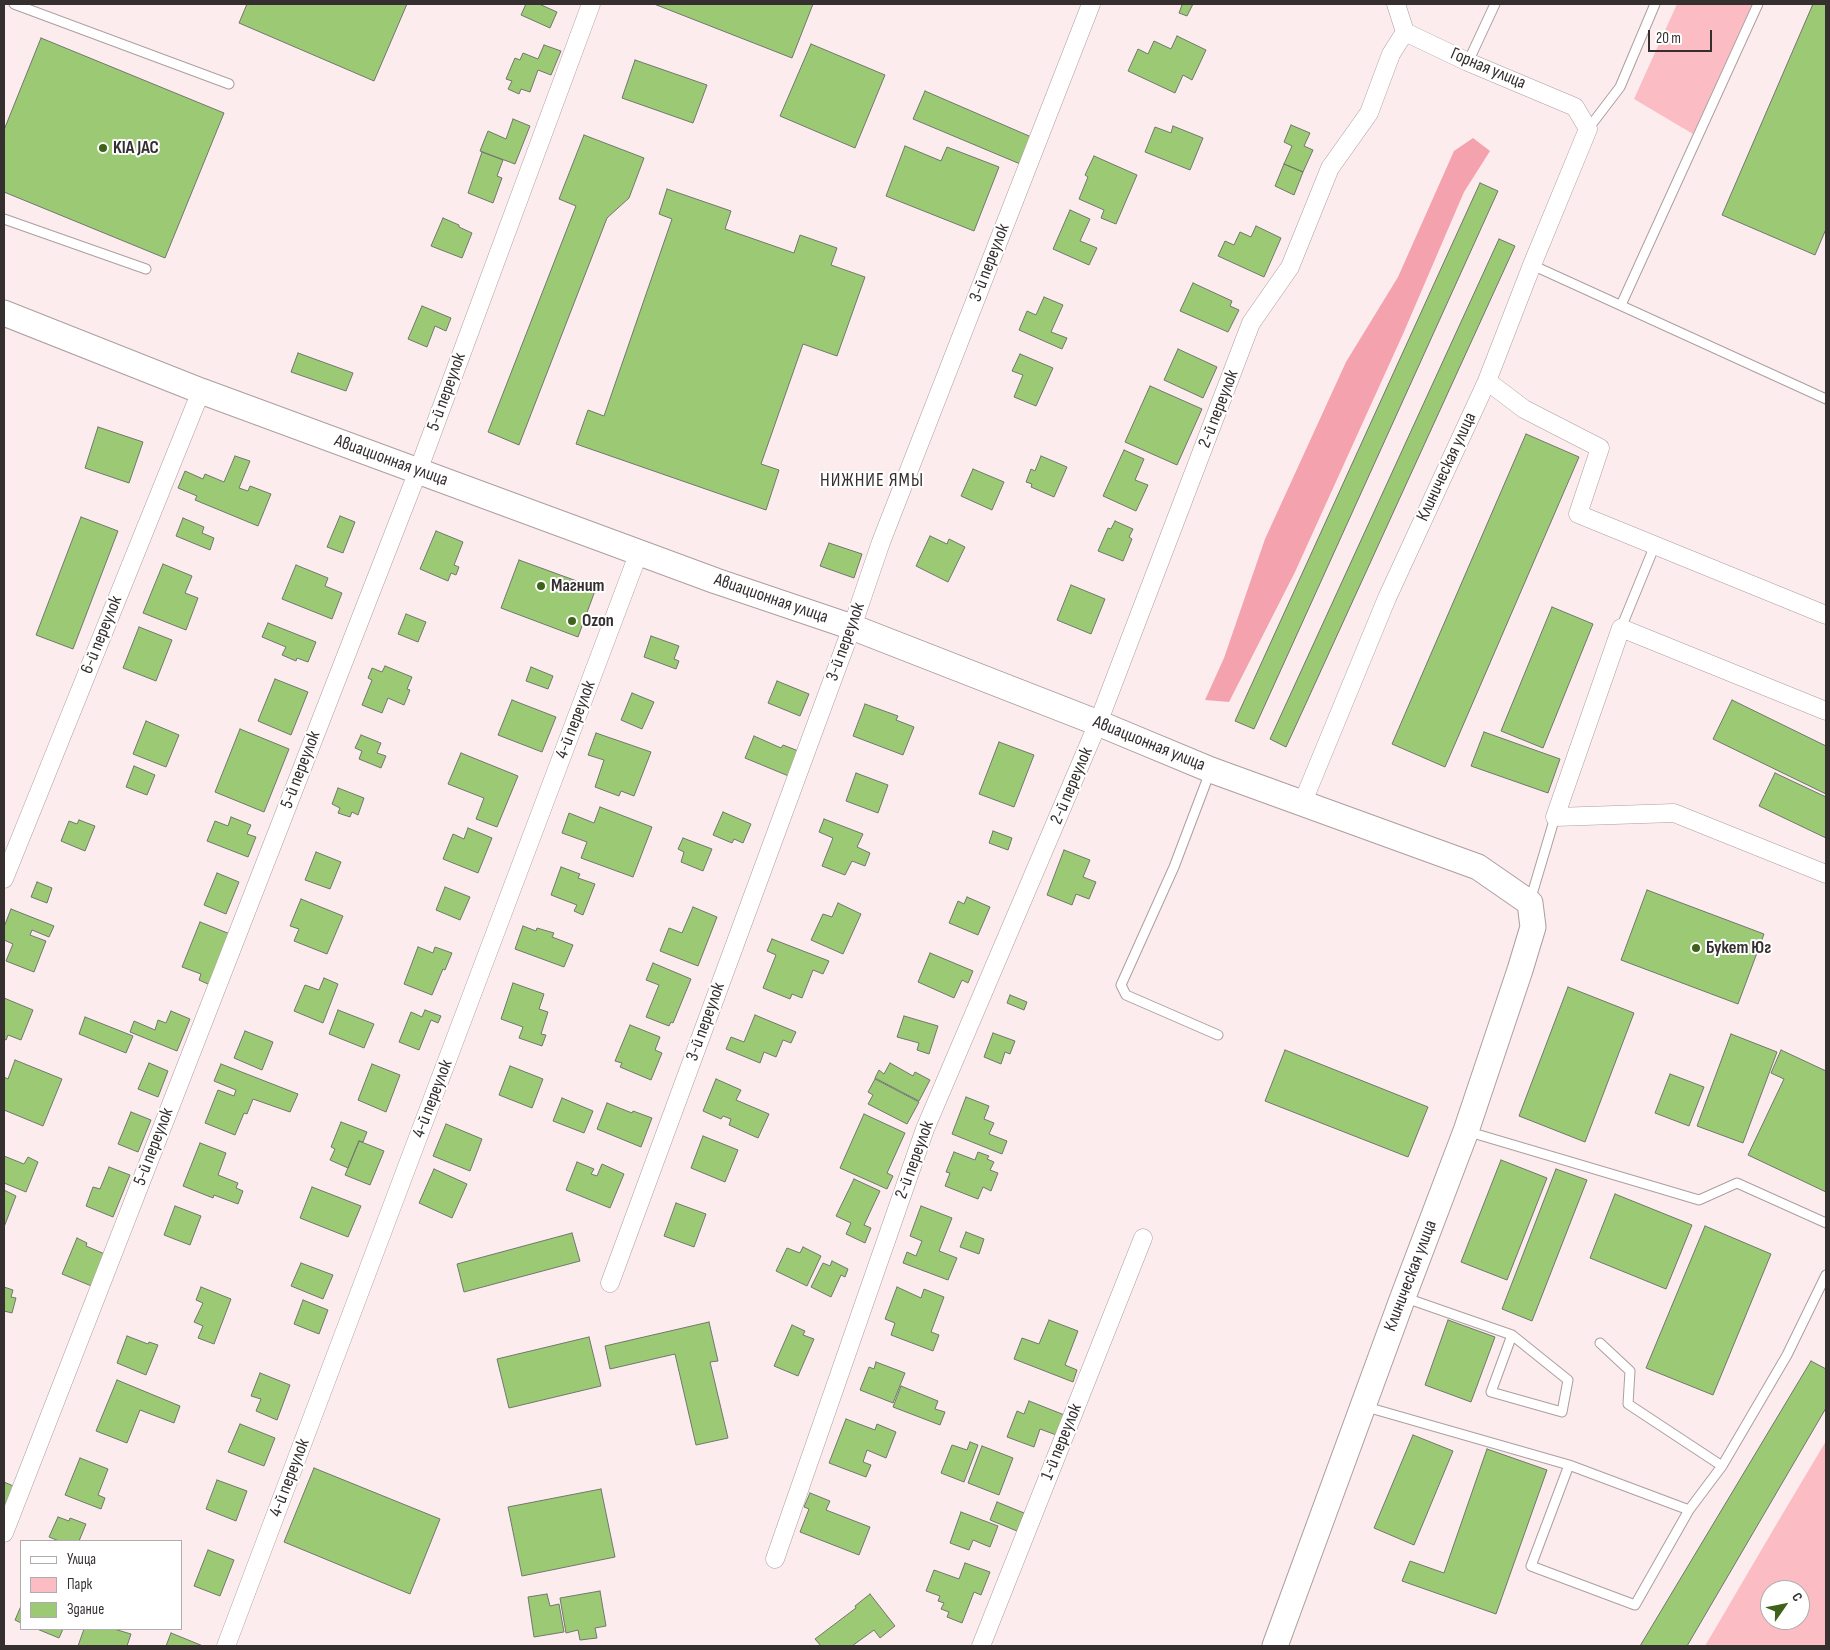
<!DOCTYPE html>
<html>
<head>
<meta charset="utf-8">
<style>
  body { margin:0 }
  #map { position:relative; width:1830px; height:1650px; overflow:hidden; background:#fcecee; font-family:"Sofia Sans Condensed",sans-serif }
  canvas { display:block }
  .frame { position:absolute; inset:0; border:5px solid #352f2f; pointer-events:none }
  .legend { position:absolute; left:20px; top:1540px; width:162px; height:90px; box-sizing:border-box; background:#fff; border:1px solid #aeacac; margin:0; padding:6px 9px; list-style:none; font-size:15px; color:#352f2f }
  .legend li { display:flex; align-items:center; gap:10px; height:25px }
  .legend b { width:25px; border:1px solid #aeacac }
  .north { position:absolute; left:1760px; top:1580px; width:50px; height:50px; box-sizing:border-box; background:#fff; border:1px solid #aeacac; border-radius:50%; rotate:57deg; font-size:14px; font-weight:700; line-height:20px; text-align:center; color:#352f2f }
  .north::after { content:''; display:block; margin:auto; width:18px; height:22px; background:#3f621a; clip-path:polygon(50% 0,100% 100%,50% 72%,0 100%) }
  .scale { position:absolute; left:1648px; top:30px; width:64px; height:22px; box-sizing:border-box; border:2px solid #352f2f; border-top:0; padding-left:6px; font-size:15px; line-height:18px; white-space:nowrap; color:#352f2f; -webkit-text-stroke:4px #fff; paint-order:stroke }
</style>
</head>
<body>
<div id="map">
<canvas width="1830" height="1650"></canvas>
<div class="frame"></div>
<ul class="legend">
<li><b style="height:6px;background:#fff"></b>Улица</li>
<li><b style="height:14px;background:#fcbcc4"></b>Парк</li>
<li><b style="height:14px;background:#9bc974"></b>Здание</li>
</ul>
<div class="north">С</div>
<div class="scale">20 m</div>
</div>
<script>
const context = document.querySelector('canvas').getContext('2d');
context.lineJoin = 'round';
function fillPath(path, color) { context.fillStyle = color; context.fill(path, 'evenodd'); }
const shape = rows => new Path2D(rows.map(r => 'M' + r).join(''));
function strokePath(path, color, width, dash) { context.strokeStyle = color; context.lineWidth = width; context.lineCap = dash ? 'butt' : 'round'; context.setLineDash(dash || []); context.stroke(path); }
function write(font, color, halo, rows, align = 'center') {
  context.font = font + ' "Sofia Sans Condensed",sans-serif'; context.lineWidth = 4; context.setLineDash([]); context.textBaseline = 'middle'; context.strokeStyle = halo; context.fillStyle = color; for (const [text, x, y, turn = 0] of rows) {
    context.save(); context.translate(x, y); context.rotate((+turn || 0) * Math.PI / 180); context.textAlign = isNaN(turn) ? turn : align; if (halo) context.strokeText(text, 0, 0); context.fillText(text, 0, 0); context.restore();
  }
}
fillPath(shape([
  [1677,4,1752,4,1693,134,1634,99],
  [1826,1441,1826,1646,1705,1646,1776,1525],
  [1770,1590,1800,1590,1800,1620,1770,1620]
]), '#fcbcc4');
fillPath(shape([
  [1473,138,1490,151,1464,192,1403,334,1295,572,1229,702,1205,700,1224,658,1265,539,1346,362,1398,277,1454,151]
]), '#f4a2ae');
const building = shape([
  [247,4,407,4,374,81,239,23,247,4],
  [526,4,539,4,557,12,550,28,521,15,526,4],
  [654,4,813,4,792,58,654,4],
  [1179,4,1193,4,1187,16,1179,13,1182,5,1179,4],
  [1813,4,1826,4,1826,229,1815,255,1722,215,1813,4],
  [1177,36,1206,50,1192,80,1183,75,1175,93,1128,71,1138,49,1148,54,1154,41,1171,49,1177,36],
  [41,38,224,113,165,258,4,192,4,130,41,38],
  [811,44,885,75,855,148,780,116,811,44],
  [544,45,561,51,551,75,538,70,530,92,521,89,519,94,508,89,512,81,506,79,515,58,520,60,523,53,538,59,544,45],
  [635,60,707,85,693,123,622,98,635,60],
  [925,91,1036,139,1025,166,913,119,925,91],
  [513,119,530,126,515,164,480,151,488,131,506,139,513,119],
  [1291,125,1310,133,1304,146,1313,150,1303,172,1284,164,1292,146,1284,142,1291,125],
  [1173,126,1203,138,1190,170,1145,152,1155,127,1171,133,1173,126],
  [584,135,644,158,629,198,607,218,519,445,488,432,576,206,559,199,584,135],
  [905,146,941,161,947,147,999,167,974,231,886,196,905,146],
  [482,152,503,160,497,176,502,178,493,203,468,193,482,152],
  [1094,156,1137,175,1116,224,1101,218,1104,210,1079,199,1088,177,1085,175,1094,156],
  [1284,164,1303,172,1294,195,1275,186,1284,164],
  [1480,183,1498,191,1254,729,1235,721,1480,183],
  [667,189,731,211,725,229,794,253,800,235,837,248,831,265,865,277,837,356,803,344,761,464,779,470,766,510,576,444,588,410,604,416,672,219,659,214,667,189],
  [1070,210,1090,219,1080,241,1097,248,1089,265,1053,249,1070,210],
  [443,218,459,225,459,227,472,233,462,258,431,246,443,218],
  [1256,226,1281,238,1264,277,1218,256,1225,241,1234,245,1240,232,1251,237,1256,226],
  [1499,239,1515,246,1286,747,1270,739,1499,239],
  [1193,283,1232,301,1230,306,1239,310,1228,332,1180,311,1193,283],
  [1044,297,1063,305,1051,332,1067,338,1062,349,1019,330,1027,311,1036,315,1044,297],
  [422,306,451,318,446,331,435,326,427,347,408,339,422,306],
  [1178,349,1217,367,1203,398,1164,380,1178,349],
  [298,353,353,373,346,391,291,372,298,353],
  [1020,354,1053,368,1036,406,1014,397,1023,375,1012,371,1020,354],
  [1150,386,1202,409,1177,465,1125,442,1150,386],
  [98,427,143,442,129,483,85,468,98,427],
  [1526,434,1579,457,1445,767,1392,744,1526,434],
  [1124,450,1144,459,1135,480,1148,485,1136,511,1103,496,1124,450],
  [235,456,250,461,239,488,248,491,250,486,271,494,258,526,195,500,197,496,178,488,185,471,203,479,205,474,224,482,235,456],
  [1041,456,1067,467,1054,497,1031,487,1032,484,1026,482,1031,469,1035,471,1041,456],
  [973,469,1004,482,992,510,961,496,973,469],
  [340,516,355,522,343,553,327,547,340,516],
  [81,517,118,531,73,649,36,635,81,517],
  [183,518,204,527,202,533,214,538,210,550,176,536,183,518],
  [1115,521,1133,529,1129,537,1132,539,1123,561,1098,551,1108,528,1111,529,1115,521],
  [436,531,463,542,454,565,459,567,456,575,451,573,448,581,420,569,436,531],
  [930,536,947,544,949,539,965,547,948,582,916,566,930,536],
  [829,543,862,554,854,578,820,566,829,543],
  [519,560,596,588,578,637,501,608,519,560],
  [163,564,192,576,185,593,198,598,186,630,143,613,163,564],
  [296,565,328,578,325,586,342,593,332,619,282,599,296,565],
  [1071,585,1105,599,1091,634,1057,620,1071,585],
  [1552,607,1593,624,1543,748,1501,731,1552,607],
  [406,614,426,622,418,642,398,634,406,614],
  [268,623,316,642,308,662,297,658,296,661,282,655,286,647,262,637,268,623],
  [139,627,172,640,156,681,123,668,139,627],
  [651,636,679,646,674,659,679,661,676,669,644,657,651,636],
  [385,666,412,677,407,689,410,690,404,705,388,698,382,713,362,705,372,680,368,678,372,668,382,672,385,666],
  [531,667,553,676,548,689,526,681,531,667],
  [275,679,308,692,291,735,258,721,275,679],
  [777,681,809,694,800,716,768,703,777,681],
  [632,693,654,702,642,729,621,720,632,693],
  [512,700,556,717,542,752,498,735,512,700],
  [1732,700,1826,746,1826,794,1713,739,1732,700],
  [865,704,898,716,896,720,914,727,903,755,853,736,865,704],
  [146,721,179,735,166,767,133,754,146,721],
  [240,729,289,749,264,812,215,792,240,729],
  [1484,732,1560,759,1548,793,1471,766,1484,732],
  [596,733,651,752,634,796,621,791,619,796,595,787,604,760,588,755,596,733],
  [361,735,381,743,377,753,386,756,381,768,359,759,362,751,355,748,361,735],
  [754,736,781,748,783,745,801,752,791,777,745,758,754,736],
  [999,742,1034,755,1014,807,979,794,999,742],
  [461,753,518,776,497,827,476,819,484,798,448,784,461,753],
  [134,766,155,775,147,795,126,787,134,766],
  [856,773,888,785,878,813,846,801,856,773],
  [1775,773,1826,797,1826,838,1759,806,1775,773],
  [338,788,364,798,358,815,352,812,350,817,338,813,340,808,332,804,338,788],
  [600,807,652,827,633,877,581,858,587,842,562,833,569,813,594,823,600,807],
  [723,812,751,824,743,843,734,839,732,843,713,835,723,812],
  [231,817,251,825,247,834,256,837,248,857,207,841,215,821,228,826,231,817],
  [824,819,863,834,857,847,870,853,865,866,852,861,845,875,822,866,833,838,819,832,824,819],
  [79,820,95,826,85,851,61,841,69,821,77,824,79,820],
  [468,828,492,838,478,873,443,859,453,834,464,839,468,828],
  [993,831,1012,838,1008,850,989,843,993,831],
  [683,838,712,849,703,871,681,862,684,852,678,849,683,838],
  [1064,850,1090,860,1083,877,1096,882,1089,899,1076,894,1072,905,1047,895,1064,850],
  [316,852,341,862,330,889,305,880,316,852],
  [561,867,580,874,578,878,595,884,583,915,574,911,577,905,551,895,561,867],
  [217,873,239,882,226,914,204,905,217,873],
  [37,882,52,888,47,903,31,897,37,882],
  [445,887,470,897,460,920,436,910,445,887],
  [1647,890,1764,934,1738,1004,1621,960,1647,890],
  [967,897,990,907,978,935,949,923,958,901,964,904,967,897],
  [301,899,343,916,327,954,294,941,299,929,290,926,301,899],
  [838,903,861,914,843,954,811,940,823,914,832,917,838,903],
  [693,907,717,917,698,966,660,951,669,928,682,933,693,907],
  [11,909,54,926,49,937,32,930,30,935,46,941,34,972,6,961,13,944,4,940,4,927,11,909],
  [200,922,230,934,210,985,199,980,201,974,182,967,200,922],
  [523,926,536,931,537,928,554,933,552,937,573,945,564,967,515,949,523,926],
  [772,939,829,961,823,974,813,970,802,998,792,994,790,999,763,988,776,955,767,951,772,939],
  [418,947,433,953,435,947,452,953,445,970,443,969,432,995,404,984,418,947],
  [930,953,973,971,968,983,962,980,954,998,918,982,930,953],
  [653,963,691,979,673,1023,671,1022,669,1026,646,1017,659,985,646,980,653,963],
  [324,978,338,984,323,1023,294,1011,305,985,319,990,324,978],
  [513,983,544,994,539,1009,548,1012,541,1034,546,1035,542,1046,519,1038,523,1027,501,1019,513,983],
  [1568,987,1634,1013,1585,1142,1519,1116,1568,987],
  [1010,995,1027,1002,1024,1010,1007,1003,1010,995],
  [4,998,33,1010,21,1040,8,1035,6,1040,4,1039,4,998],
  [338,1010,374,1024,364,1048,329,1034,338,1010],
  [425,1010,441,1016,438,1023,431,1020,419,1050,399,1042,411,1012,422,1017,425,1010],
  [171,1011,190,1019,177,1051,130,1032,134,1021,155,1030,158,1020,166,1023,171,1011],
  [755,1015,796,1032,791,1043,783,1040,776,1057,764,1052,760,1063,726,1049,731,1037,744,1042,755,1015],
  [904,1016,938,1026,929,1054,917,1050,919,1043,897,1037,904,1016],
  [85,1017,133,1036,126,1053,79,1034,85,1017],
  [630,1025,660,1037,655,1050,662,1053,651,1080,620,1067,622,1063,615,1061,630,1025],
  [245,1031,273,1042,262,1070,234,1058,245,1031],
  [993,1033,1015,1041,1010,1054,1005,1052,1001,1064,984,1057,993,1033],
  [1731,1034,1777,1052,1743,1143,1697,1126,1731,1034],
  [1285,1050,1428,1107,1408,1157,1265,1101,1285,1050],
  [1781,1050,1826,1071,1826,1192,1748,1155,1784,1079,1771,1073,1781,1050],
  [15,1060,62,1079,43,1126,4,1110,4,1077,8,1079,15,1060],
  [149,1063,168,1071,158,1097,138,1089,149,1063],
  [890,1063,913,1076,915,1072,930,1080,919,1101,875,1078,879,1070,884,1074,890,1063],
  [221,1064,298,1094,290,1112,253,1099,247,1114,244,1113,235,1135,205,1123,218,1090,234,1096,236,1090,214,1081,221,1064],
  [372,1064,400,1075,386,1112,358,1100,372,1064],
  [510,1066,543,1079,532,1108,499,1095,510,1066],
  [1670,1074,1704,1087,1689,1126,1655,1113,1670,1074],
  [716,1079,741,1090,736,1100,769,1114,758,1138,729,1125,731,1119,723,1116,721,1119,703,1111,716,1079],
  [875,1079,919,1102,907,1124,868,1104,873,1095,868,1092,875,1079],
  [966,1097,989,1106,984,1119,994,1123,989,1134,1007,1141,1002,1154,952,1134,966,1097],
  [562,1098,593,1111,584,1133,553,1121,562,1098],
  [607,1103,632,1113,633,1111,652,1118,641,1147,597,1129,607,1103],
  [131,1112,151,1120,138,1152,118,1144,131,1112],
  [864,1114,905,1133,887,1173,893,1176,887,1189,840,1168,864,1114],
  [341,1122,367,1132,363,1142,359,1141,348,1168,330,1160,335,1149,331,1147,341,1122],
  [446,1124,482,1139,470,1171,433,1156,446,1124],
  [703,1136,738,1150,725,1182,691,1168,703,1136],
  [359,1141,384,1151,370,1185,345,1175,359,1141],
  [200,1143,226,1153,218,1175,238,1183,236,1188,243,1191,238,1204,214,1195,213,1198,183,1186,200,1143],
  [954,1152,975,1160,978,1152,989,1156,987,1159,994,1162,990,1170,998,1173,991,1191,983,1187,978,1199,945,1186,950,1173,946,1172,954,1152],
  [4,1156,24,1164,28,1157,38,1162,26,1192,4,1183,4,1156],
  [1501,1160,1547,1178,1507,1280,1461,1262,1501,1160],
  [577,1162,594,1169,591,1174,597,1176,602,1164,624,1174,610,1208,566,1190,577,1162],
  [109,1167,130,1175,113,1217,86,1206,93,1187,100,1189,109,1167],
  [434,1169,467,1184,452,1218,419,1203,434,1169],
  [1556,1169,1587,1180,1532,1321,1502,1309,1556,1169],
  [854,1179,880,1191,864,1225,871,1228,865,1243,846,1234,851,1223,836,1216,854,1179],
  [312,1187,361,1206,348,1237,300,1218,312,1187],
  [4,1190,16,1196,4,1227,4,1190],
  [1615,1194,1692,1225,1666,1289,1590,1258,1615,1194],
  [676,1203,706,1214,694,1247,664,1236,676,1203],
  [175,1206,201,1216,190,1245,164,1235,175,1206],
  [921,1206,952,1218,939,1251,957,1258,948,1280,903,1263,907,1252,916,1256,922,1241,910,1236,921,1206],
  [1705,1226,1771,1254,1713,1395,1646,1368,1705,1226],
  [966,1232,984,1239,979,1254,960,1247,966,1232],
  [572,1233,580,1261,464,1292,457,1264,572,1233],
  [77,1238,87,1243,86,1246,107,1255,94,1287,62,1274,77,1238],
  [803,1247,821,1256,807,1286,776,1271,787,1248,800,1253,803,1247],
  [832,1261,848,1269,845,1277,841,1275,831,1297,811,1287,823,1263,830,1266,832,1261],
  [301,1263,333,1275,323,1299,291,1286,301,1263],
  [4,1287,13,1290,11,1297,16,1298,12,1313,4,1311,4,1287],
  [201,1287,231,1299,214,1344,198,1338,203,1326,194,1322,203,1303,196,1300,201,1287],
  [897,1287,921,1298,924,1289,944,1297,931,1332,939,1335,933,1351,891,1335,895,1323,885,1319,897,1287],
  [303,1300,328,1310,319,1334,294,1324,303,1300],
  [1049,1320,1078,1331,1065,1365,1077,1370,1073,1382,1014,1359,1022,1338,1039,1344,1049,1320],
  [1448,1320,1495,1337,1471,1402,1425,1385,1448,1320],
  [709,1322,718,1361,710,1362,728,1438,696,1445,675,1354,610,1369,605,1346,709,1322],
  [792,1325,805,1331,803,1335,814,1339,798,1376,774,1366,792,1325],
  [127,1336,148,1344,149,1342,158,1345,146,1375,117,1363,127,1336],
  [589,1337,601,1386,509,1408,497,1359,589,1337],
  [1811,1361,1826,1369,1826,1408,1687,1646,1640,1646,1811,1361],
  [876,1362,905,1373,893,1403,860,1390,869,1367,874,1369,876,1362],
  [260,1373,290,1385,277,1420,256,1411,261,1399,251,1396,260,1373],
  [117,1380,180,1406,174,1423,140,1410,127,1443,96,1431,117,1380],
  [901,1386,938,1401,935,1409,945,1412,940,1425,893,1407,901,1386],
  [1029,1401,1067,1416,1059,1436,1040,1429,1034,1447,1007,1437,1017,1411,1024,1414,1029,1401],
  [846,1419,875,1430,877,1424,896,1432,886,1458,867,1450,863,1462,871,1465,866,1477,829,1463,846,1419],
  [240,1424,275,1438,264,1466,228,1452,240,1424],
  [1413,1435,1453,1451,1414,1545,1374,1528,1413,1435],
  [970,1442,978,1445,964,1482,941,1473,952,1445,967,1450,970,1442],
  [982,1446,1013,1458,999,1495,968,1483,982,1446],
  [1487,1449,1547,1470,1496,1614,1402,1581,1410,1561,1444,1573,1487,1449],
  [80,1458,108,1469,98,1495,105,1498,101,1509,65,1495,80,1458],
  [314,1468,440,1519,410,1594,284,1542,314,1468],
  [217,1480,247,1491,236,1521,206,1509,217,1480],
  [4,1482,18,1488,4,1525,4,1482],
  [601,1489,615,1557,522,1576,508,1507,601,1489],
  [810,1493,830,1501,826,1510,870,1527,859,1555,800,1532,809,1509,804,1507,810,1493],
  [997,1502,1024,1513,1017,1531,990,1520,997,1502],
  [961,1512,998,1526,990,1547,973,1540,969,1550,950,1543,961,1512],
  [58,1517,69,1521,70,1518,86,1524,79,1541,59,1541,49,1537,58,1517],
  [208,1550,234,1560,220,1596,194,1586,208,1550],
  [965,1563,990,1572,981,1595,974,1592,962,1623,947,1617,949,1612,941,1609,944,1603,938,1601,940,1596,926,1591,934,1570,959,1579,965,1563],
  [600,1591,606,1626,595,1628,597,1638,580,1640,578,1630,566,1633,560,1598,600,1591],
  [547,1594,550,1606,559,1604,564,1632,534,1637,528,1597,547,1594],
  [870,1594,895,1626,880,1638,874,1630,852,1646,821,1646,815,1639,856,1608,855,1606,870,1594],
  [21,1606,21,1623,15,1620,21,1606],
  [37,1629,63,1629,59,1638,37,1629],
  [84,1629,114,1629,131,1634,127,1646,78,1646,84,1629],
  [171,1633,203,1646,166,1646,171,1633]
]);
fillPath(building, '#9bc974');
strokePath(building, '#71776d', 1);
const service = shape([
  [14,4,229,84],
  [1468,62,1495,4],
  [1588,129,1620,87,1655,4],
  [4,219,146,269],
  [1532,265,1826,399],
  [1621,305,1758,4],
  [1621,628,1655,545],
  [1210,772,1174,867,1121,985,1126,995,1218,1035],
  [1530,901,1555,817],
  [1466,1131,1699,1200,1737,1183,1826,1223],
  [1403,1297,1512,1335,1568,1380,1562,1412,1491,1392,1512,1335],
  [1600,1343,1630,1371,1628,1404,1722,1466],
  [1363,1406,1569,1465,1689,1510,1722,1466,1787,1355,1826,1275],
  [1569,1465,1531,1566,1635,1605,1689,1510]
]);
const minor = shape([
  [1487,381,1524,409,1600,448,1578,514,1826,615],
  [1826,711,1621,628,1555,817,1674,813,1826,874],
  [1302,804,1387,598,1487,381,1532,265,1588,129,1575,107,1468,62,1405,32,1396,4],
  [4,879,201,391],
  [610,1283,852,627,881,542,1091,4],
  [4,1533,418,471,591,4],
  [775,1559,925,1129,1098,723,1251,323,1290,267,1330,168,1369,113,1391,54,1405,32],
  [226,1646,639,552],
  [981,1646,1143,1238]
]);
const secondary = shape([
  [4,313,201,391,418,471,716,581,852,627,1098,723,1211,770,1478,867,1530,903,1533,927,1520,970,1466,1131,1403,1297,1275,1646]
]);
strokePath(service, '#ad9e9f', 11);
strokePath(minor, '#ad9e9f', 19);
strokePath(secondary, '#ad9e9f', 27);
strokePath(service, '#fff', 9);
strokePath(minor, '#fff', 18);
strokePath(secondary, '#fff', 25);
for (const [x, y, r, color] of [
  [103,148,5,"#3f621a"],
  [541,586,5,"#3f621a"],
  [572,621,5,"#3f621a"],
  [1696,948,5,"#3f621a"]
]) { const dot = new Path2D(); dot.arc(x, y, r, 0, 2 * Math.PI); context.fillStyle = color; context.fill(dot); strokePath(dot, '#fff', 2); }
write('18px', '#352f2f', '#fff', [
  ["Горная улица",1488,69,23],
  ["3-й переулок",990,263,-69],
  ["5-й переулок",447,392,-70],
  ["2-й переулок",1219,409,-69],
  ["Авиационная улица",391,461,20],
  ["Клиническая улица",1447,467,-65],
  ["Авиационная улица",771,599,19],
  ["6-й переулок",102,635,-68],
  ["3-й переулок",846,642,-70],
  ["4-й переулок",576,720,-69],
  ["Авиационная улица",1149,744,22],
  ["5-й переулок",301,770,-69],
  ["2-й переулок",1072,786,-67],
  ["3-й переулок",706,1022,-70],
  ["4-й переулок",433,1099,-69],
  ["5-й переулок",154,1147,-69],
  ["2-й переулок",915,1160,-70],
  ["Клиническая улица",1411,1276,-69],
  ["1-й переулок",1062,1442,-68],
  ["4-й переулок",290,1478,-69]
]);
write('bold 18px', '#352f2f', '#fff', [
  ["KIA JAC",113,148],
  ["Магнит",551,586],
  ["Ozon",582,621],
  ["Букет Юг",1706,948]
], 'left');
context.letterSpacing = '1px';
write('19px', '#352f2f', '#fff', [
  ["НИЖНИЕ ЯМЫ",872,481]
]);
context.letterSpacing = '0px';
</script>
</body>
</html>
